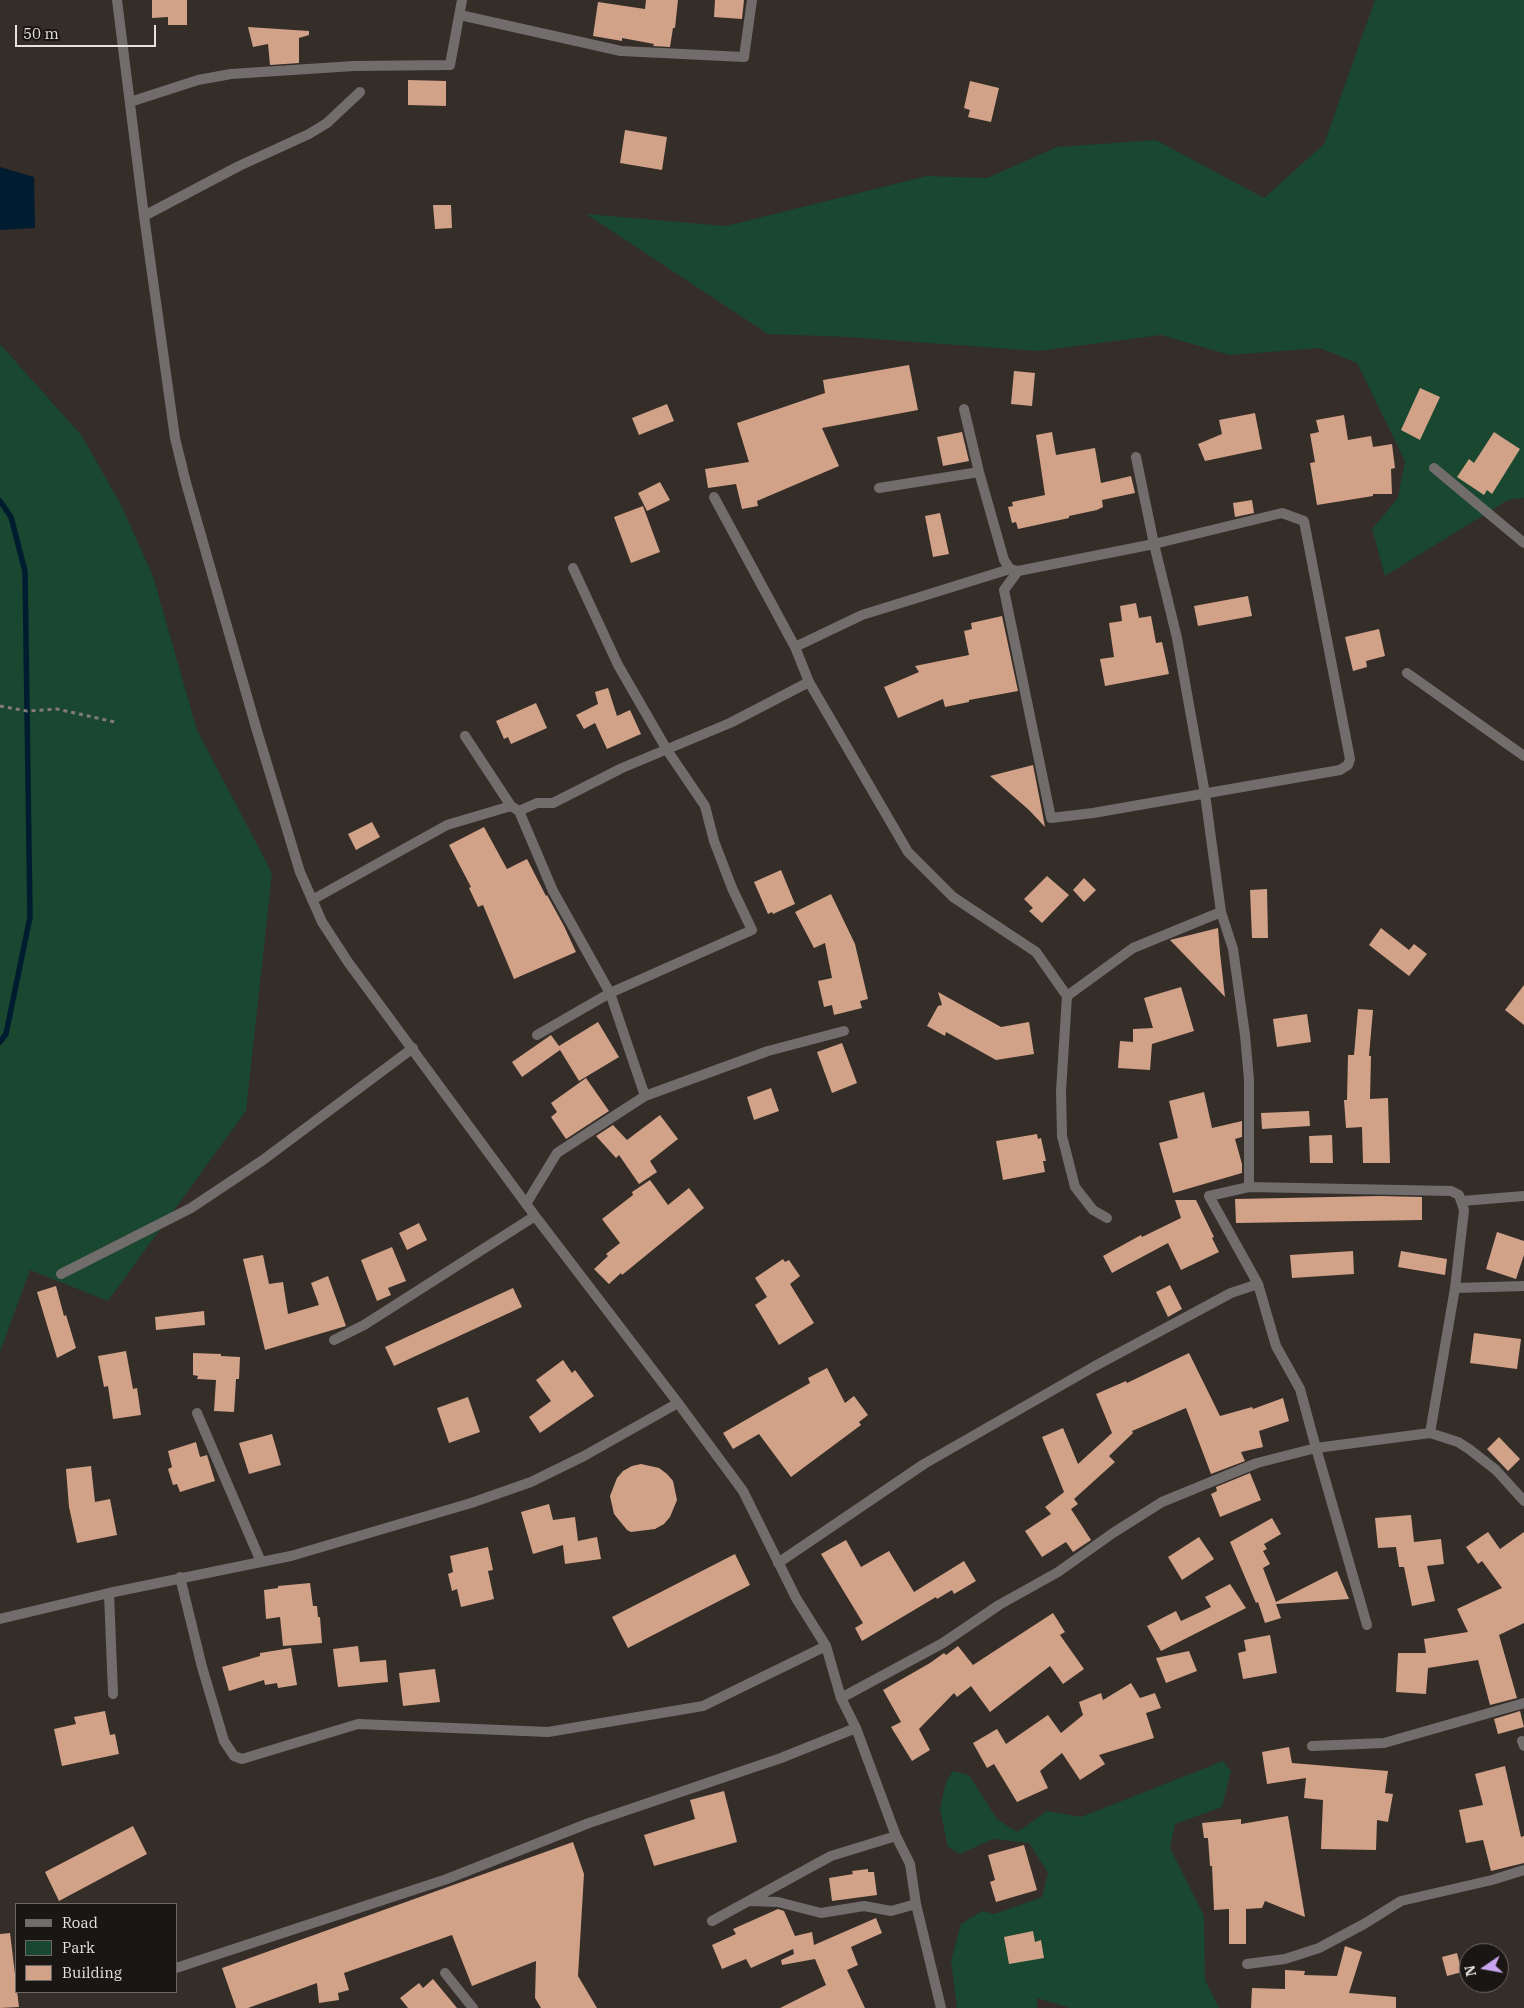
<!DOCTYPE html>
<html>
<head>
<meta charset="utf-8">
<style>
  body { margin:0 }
  #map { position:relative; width:1524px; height:2008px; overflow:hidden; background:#352d28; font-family:"IBM Plex Serif",serif }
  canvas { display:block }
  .legend { position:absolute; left:15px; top:1903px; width:162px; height:90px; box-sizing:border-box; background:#1a1614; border:1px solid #6c6865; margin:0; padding:6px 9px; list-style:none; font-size:15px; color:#e7e2df }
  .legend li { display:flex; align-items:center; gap:10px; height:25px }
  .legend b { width:25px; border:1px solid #6c6865 }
  .north { position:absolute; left:1459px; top:1943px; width:50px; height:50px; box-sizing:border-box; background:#1a1614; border:1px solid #6c6865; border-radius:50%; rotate:258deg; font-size:14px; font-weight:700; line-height:20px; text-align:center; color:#e7e2df }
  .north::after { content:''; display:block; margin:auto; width:18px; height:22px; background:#c9a5ee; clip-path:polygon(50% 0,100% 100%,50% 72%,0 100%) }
  .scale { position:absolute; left:15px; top:25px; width:141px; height:22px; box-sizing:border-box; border:2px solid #e7e2df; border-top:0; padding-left:6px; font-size:15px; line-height:18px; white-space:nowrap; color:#e7e2df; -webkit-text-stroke:4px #1a1614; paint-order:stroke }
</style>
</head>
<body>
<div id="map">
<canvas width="1524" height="2008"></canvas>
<ul class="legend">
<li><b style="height:6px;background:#726d6d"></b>Road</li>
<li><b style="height:14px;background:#19472f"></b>Park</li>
<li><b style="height:14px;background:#d1a288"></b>Building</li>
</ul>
<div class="north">N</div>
<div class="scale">50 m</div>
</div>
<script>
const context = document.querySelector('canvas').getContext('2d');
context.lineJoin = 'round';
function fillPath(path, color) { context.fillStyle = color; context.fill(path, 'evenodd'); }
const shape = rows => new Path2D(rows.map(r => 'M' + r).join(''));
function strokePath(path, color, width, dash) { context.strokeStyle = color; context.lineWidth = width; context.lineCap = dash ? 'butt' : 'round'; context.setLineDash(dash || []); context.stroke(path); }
fillPath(shape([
  [1375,0,1524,0,1524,498,1508,500,1385,576,1372,529,1398,498,1405,461,1357,363,1320,348,1230,355,1161,335,1038,351,848,337,768,334,586,214,726,226,927,176,987,178,1057,147,1156,140,1264,198,1324,144],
  [0,344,82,436,121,505,153,576,197,730,272,873,246,1111,108,1301,30,1270,0,1352],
  [1223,1761,1231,1771,1222,1807,1175,1824,1170,1848,1204,1916,1205,1980,1219,2008,1070,2008,1037,1998,1037,2008,957,2008,951,1961,961,1924,982,1911,994,1914,1042,1897,1048,1873,1029,1843,993,1839,960,1854,948,1847,940,1809,946,1782,953,1771,969,1775,997,1819,1017,1832,1047,1811,1081,1817]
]), '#19472f');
fillPath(shape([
  [0,167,34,177,35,228,0,230]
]), '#001c30');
strokePath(shape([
  [0,501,11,517,25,571,30,917,6,1034,0,1042]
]), '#001c30', 5.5);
fillPath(shape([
  [152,0,187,0,187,25,168,25,168,17,152,18],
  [646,0,678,0,675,28,673,28,670,47,653,46,654,44,622,38,622,41,593,36,598,2,645,9],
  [715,0,744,0,742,19,714,17],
  [248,27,309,31,309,35,299,38,299,63,270,65,268,44,253,47],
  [408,80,446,81,446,106,408,105],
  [970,81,999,88,991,122,968,117,970,110,964,108],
  [625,130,667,137,662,170,620,163],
  [433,205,451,205,452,228,435,229],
  [909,365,918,410,822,428,839,466,757,501,758,506,742,509,736,484,708,488,705,469,749,462,737,423,825,393,823,380],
  [1014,371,1035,373,1032,406,1011,404],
  [1420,388,1440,397,1420,440,1401,430],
  [667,404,674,421,639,435,632,418],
  [1255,413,1262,449,1205,461,1198,444,1222,434,1219,420],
  [1344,415,1348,440,1371,436,1373,447,1392,444,1395,468,1391,469,1392,494,1373,494,1373,496,1317,505,1310,463,1315,462,1310,434,1319,432,1316,420],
  [962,432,969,461,943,466,937,437],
  [1052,432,1056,455,1095,448,1101,483,1131,476,1135,493,1102,500,1103,507,1097,510,1069,516,1069,518,1018,529,1016,522,1012,523,1008,507,1013,506,1012,502,1045,495,1036,435],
  [1494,432,1520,449,1492,494,1487,490,1484,495,1457,477,1469,459,1474,463],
  [660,482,670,500,647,511,638,493],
  [1252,500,1254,513,1235,517,1233,503],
  [643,506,660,552,631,563,614,517],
  [940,513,949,554,933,557,925,516],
  [1248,596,1252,616,1198,626,1194,606],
  [1136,603,1139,618,1151,616,1156,643,1162,642,1169,674,1105,686,1100,659,1114,657,1109,623,1122,621,1120,606],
  [1002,616,1018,691,969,700,969,702,945,707,943,699,898,718,884,687,919,672,915,666,969,655,964,631,972,629,971,623],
  [1379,629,1385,656,1366,661,1367,667,1353,671,1345,637],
  [608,688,617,716,630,710,641,734,607,749,595,723,584,729,576,715,598,704,595,692],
  [536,703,547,728,511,744,508,737,504,739,496,721],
  [1033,765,1042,811,1045,827,1029,810,990,776],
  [372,822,380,837,356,850,348,834],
  [484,827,507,869,527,859,546,896,547,895,564,926,576,952,514,979,483,905,478,907,469,888,471,887,449,845],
  [781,870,795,904,773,914,772,912,768,914,754,882],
  [1047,876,1069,895,1042,923,1029,911,1033,908,1024,899],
  [1084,878,1096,890,1084,902,1073,890],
  [1267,889,1268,938,1252,938,1250,890],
  [831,894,855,944,868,999,860,1001,862,1008,834,1015,832,1005,824,1007,818,981,832,978,825,943,814,948,795,912],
  [1218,928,1220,953,1225,997,1170,940],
  [1381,928,1409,950,1414,944,1427,954,1409,976,1369,945],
  [1524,985,1524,1025,1505,1010],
  [1181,987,1194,1031,1152,1044,1150,1070,1118,1068,1120,1041,1133,1042,1133,1029,1153,1028,1144,998],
  [938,992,1001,1027,1029,1022,1034,1054,996,1060,946,1032,945,1036,927,1026,938,1006,942,1005],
  [1358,1009,1373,1010,1369,1056,1371,1056,1370,1099,1388,1098,1390,1163,1363,1163,1362,1127,1346,1128,1344,1100,1347,1100,1348,1055,1354,1055],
  [1307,1014,1311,1042,1277,1047,1273,1019],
  [598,1022,619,1057,579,1081,560,1050,522,1077,512,1062,551,1035,559,1046],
  [842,1043,857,1083,832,1093,817,1052],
  [586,1078,609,1111,566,1139,551,1117,557,1112,551,1103],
  [771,1088,779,1111,754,1120,747,1097],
  [1204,1092,1212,1128,1242,1121,1242,1137,1235,1139,1242,1164,1242,1173,1173,1193,1159,1143,1178,1138,1169,1101],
  [1309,1111,1310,1126,1262,1129,1261,1113],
  [660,1115,678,1139,650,1161,657,1172,639,1184,619,1155,616,1158,596,1136,613,1125,627,1140],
  [1037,1134,1038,1139,1041,1138,1046,1161,1043,1161,1045,1172,1003,1180,996,1141],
  [1332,1135,1333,1163,1310,1163,1309,1136],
  [650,1180,668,1205,689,1188,704,1208,622,1275,621,1273,609,1284,594,1269,608,1256,606,1254,620,1243,602,1219,633,1195,632,1192],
  [1379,1196,1422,1197,1422,1220,1236,1223,1235,1199],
  [1175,1200,1196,1200,1214,1237,1212,1238,1219,1252,1181,1270,1168,1243,1112,1273,1103,1256,1141,1235,1142,1237,1181,1218],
  [419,1223,427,1240,407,1250,399,1233],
  [1497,1232,1524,1241,1524,1255,1516,1279,1486,1269],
  [392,1247,406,1281,388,1288,391,1295,377,1301,361,1260],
  [1353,1251,1354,1274,1292,1278,1290,1255],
  [1401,1251,1447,1259,1445,1275,1398,1267],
  [263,1255,269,1284,283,1282,288,1314,319,1305,311,1283,328,1276,346,1326,265,1350,243,1259],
  [783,1259,785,1262,789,1260,800,1276,790,1284,814,1323,779,1345,755,1305,767,1297,755,1278],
  [1170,1285,1182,1309,1168,1317,1156,1292],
  [56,1286,64,1316,66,1315,76,1348,57,1358,37,1292],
  [513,1288,522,1307,394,1366,385,1347],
  [204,1311,205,1325,156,1330,155,1317],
  [1474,1333,1521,1339,1517,1369,1470,1363],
  [126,1351,133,1389,137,1388,141,1415,113,1419,108,1386,104,1387,98,1356],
  [193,1353,221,1354,221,1356,240,1357,239,1379,236,1379,234,1412,214,1411,216,1380,197,1379,198,1376,193,1375],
  [1189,1353,1220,1416,1252,1407,1253,1409,1283,1398,1289,1421,1259,1431,1263,1447,1241,1452,1245,1461,1211,1474,1186,1408,1132,1431,1133,1433,1109,1456,1115,1462,1074,1499,1078,1504,1071,1509,1091,1540,1073,1552,1066,1542,1042,1557,1025,1531,1051,1514,1045,1507,1064,1492,1042,1437,1063,1428,1078,1464,1112,1433,1096,1394,1126,1381,1127,1383],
  [563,1360,572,1373,575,1370,594,1396,540,1433,529,1417,551,1401,536,1380],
  [827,1368,845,1403,854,1396,868,1415,859,1422,861,1425,791,1477,759,1434,733,1449,723,1433,810,1383,808,1378],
  [468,1397,480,1432,449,1443,437,1408],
  [272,1434,281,1465,249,1474,239,1443],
  [1499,1437,1520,1459,1508,1471,1487,1449],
  [196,1442,200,1457,207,1455,215,1481,180,1492,177,1484,173,1485,168,1469,172,1467,168,1451],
  [641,1464,659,1468,667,1474,673,1481,677,1500,670,1517,664,1524,655,1529,631,1532,627,1530,614,1514,610,1496,617,1478,623,1471,632,1466],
  [91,1466,95,1502,110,1499,117,1535,77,1543,69,1507,66,1469],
  [1250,1473,1261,1500,1220,1517,1211,1494,1217,1491,1216,1487],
  [549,1504,553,1520,575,1517,578,1541,597,1537,601,1559,565,1564,563,1545,533,1554,521,1512],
  [1411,1515,1414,1542,1441,1539,1444,1564,1427,1566,1435,1601,1412,1606,1404,1567,1399,1567,1396,1547,1378,1548,1375,1518],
  [1272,1518,1281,1534,1264,1544,1267,1549,1263,1551,1270,1564,1263,1568,1276,1602,1337,1571,1349,1599,1276,1604,1281,1618,1265,1623,1258,1602,1256,1603,1230,1542],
  [1488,1532,1500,1549,1524,1532,1524,1623,1499,1635,1517,1698,1490,1705,1478,1660,1428,1668,1426,1694,1396,1692,1398,1653,1426,1653,1424,1639,1468,1632,1457,1609,1502,1588,1482,1561,1478,1564,1466,1547],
  [1199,1537,1214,1559,1182,1580,1168,1557],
  [846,1540,861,1567,889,1551,914,1592,964,1561,976,1581,954,1594,952,1590,937,1599,936,1597,862,1641,855,1628,863,1623,821,1554],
  [488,1547,493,1570,488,1571,494,1599,461,1607,457,1589,452,1591,448,1574,453,1572,450,1556],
  [735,1554,750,1585,628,1648,612,1617],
  [310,1583,313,1606,317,1606,318,1617,320,1617,322,1643,283,1646,280,1617,266,1619,264,1590,278,1588,278,1586],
  [1230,1584,1246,1608,1161,1651,1147,1626,1176,1611,1181,1621,1211,1607,1205,1597],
  [1053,1613,1065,1632,1060,1635,1084,1669,1063,1684,1050,1666,990,1712,971,1686,957,1697,954,1693,919,1729,930,1750,912,1761,891,1727,901,1722,883,1690,930,1663,944,1653,946,1655,958,1646,973,1665],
  [1270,1635,1277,1673,1243,1679,1238,1653,1246,1651,1244,1640],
  [358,1646,360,1662,386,1660,388,1682,338,1687,333,1649],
  [291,1648,297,1685,278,1688,277,1683,265,1685,264,1680,229,1691,222,1667,260,1656,260,1653],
  [1189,1651,1197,1671,1166,1683,1156,1658],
  [435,1669,440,1702,403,1706,399,1673],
  [1131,1683,1140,1698,1155,1693,1161,1708,1146,1713,1154,1738,1099,1755,1105,1764,1080,1780,1062,1753,1040,1771,1048,1788,1017,1802,994,1764,987,1768,973,1743,997,1729,1006,1744,1048,1715,1061,1733,1083,1715,1079,1702,1101,1693,1103,1700],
  [105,1711,110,1735,115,1734,119,1754,62,1766,54,1729,76,1724,74,1717],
  [1520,1711,1524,1727,1498,1734,1494,1719],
  [1289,1747,1292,1763,1388,1771,1385,1793,1393,1794,1388,1822,1377,1820,1376,1850,1321,1849,1323,1800,1304,1798,1306,1778,1267,1784,1262,1752],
  [1505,1766,1521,1837,1524,1836,1524,1863,1491,1871,1483,1840,1466,1843,1459,1810,1483,1805,1475,1774],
  [724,1791,737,1842,654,1866,644,1835,695,1819,690,1800],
  [1288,1816,1305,1917,1265,1901,1262,1908,1246,1909,1246,1944,1229,1944,1229,1909,1214,1910,1212,1866,1210,1866,1208,1838,1204,1838,1202,1823,1241,1819,1241,1824],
  [133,1826,147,1854,59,1901,45,1872],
  [573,1842,584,1874,578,1976,597,2008,541,2008,535,1998,536,1961,472,1986,452,1935,344,1973,349,1990,338,1993,339,2000,319,2003,317,1983,248,2008,236,2008,222,1968],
  [1024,1845,1037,1890,996,1902,990,1882,995,1880,988,1855],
  [868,1869,868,1872,874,1872,877,1895,832,1901,829,1878,853,1874,852,1871],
  [778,1909,784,1911,795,1936,812,1932,814,1945,876,1918,882,1933,851,1947,858,1965,847,1970,865,2008,780,2008,826,1985,815,1959,782,1965,781,1960,794,1954,793,1949,751,1968,746,1959,722,1969,712,1945,736,1934,733,1929],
  [1033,1931,1035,1942,1041,1940,1044,1958,1009,1964,1004,1937],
  [10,1933,19,2007,0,2008,0,1934],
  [1345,1946,1362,1952,1349,1993,1396,1997,1396,2008,1251,2008,1252,1988,1285,1989,1285,1970,1305,1971,1304,1975,1337,1976],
  [1457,1953,1462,1972,1447,1976,1442,1957],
  [433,1979,457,2008,408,2008,400,1998,419,1983,423,1988]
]), '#d1a288');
strokePath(shape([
  [0,706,27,711,57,709,115,722]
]), '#827b77', 3, [4, 4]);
strokePath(shape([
  [117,0,144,216,175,438,186,483,257,731,300,872,322,922,348,962,535,1216,678,1403,743,1491,796,1598,826,1646,841,1698,856,1728,896,1836,910,1864,916,1904,941,2008],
  [460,15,621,51,744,57,752,0],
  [130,102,198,80,231,74,354,66,450,65,462,0],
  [144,216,239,166,309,134,327,123,360,92],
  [964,409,979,472,1004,560,1010,569,1018,571,1154,544,1282,513,1304,521,1350,759,1348,765,1340,770,1093,813,1051,818,1004,590,1018,571],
  [1136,457,1154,544,1177,638,1205,794,1221,912,1233,949,1245,1035,1249,1080,1249,1187],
  [1434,468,1524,543],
  [879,488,979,472],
  [714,497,795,647,809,682,908,852,953,897,1036,952,1067,996,1061,1091,1062,1136,1075,1187,1093,1210,1107,1218],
  [795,647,862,615,1010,569],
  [1407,673,1524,756],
  [465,736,511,806,519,811,537,803,553,803,622,768,730,723,809,682],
  [519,811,553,891,610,993,645,1096],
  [312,900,447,825,511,806],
  [1067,996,1133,948,1221,912],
  [537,1035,610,993,752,930,732,888,714,841,705,806,667,750,618,665,573,568],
  [1462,1201,1524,1196],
  [526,1204,557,1153,645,1096,768,1051,844,1031],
  [61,1274,191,1208,263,1160,413,1048],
  [1455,1288,1524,1286],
  [334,1340,364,1325,535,1216],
  [197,1413,261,1562,291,1556,471,1503,531,1482,584,1456,678,1403],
  [1430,1433,1455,1288,1464,1210,1459,1195,1451,1191,1249,1187,1209,1196,1258,1284,1276,1346,1300,1389,1316,1448,1430,1433,1458,1442,1469,1449,1496,1470,1524,1501],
  [778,1563,924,1464,1095,1366,1231,1293,1258,1284],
  [180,1577,202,1667,224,1741,234,1756,242,1759,358,1724,548,1732,703,1706,826,1646],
  [109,1593,113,1694],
  [0,1619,109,1593,261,1562],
  [841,1698,943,1643,999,1605,1058,1572,1113,1533,1162,1502,1257,1463,1316,1448,1367,1625],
  [1522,1741,1524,1746],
  [1312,1746,1384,1743,1524,1703],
  [750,1901,778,1902,821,1913,864,1906,891,1911,916,1904],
  [712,1921,831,1856,896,1836],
  [1247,1964,1285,1959,1319,1948,1364,1924,1401,1901,1492,1880,1524,1870],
  [176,1968,447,1879,589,1823,781,1758,856,1728],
  [445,1973,473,2008]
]), '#726d6d', 10);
</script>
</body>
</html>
